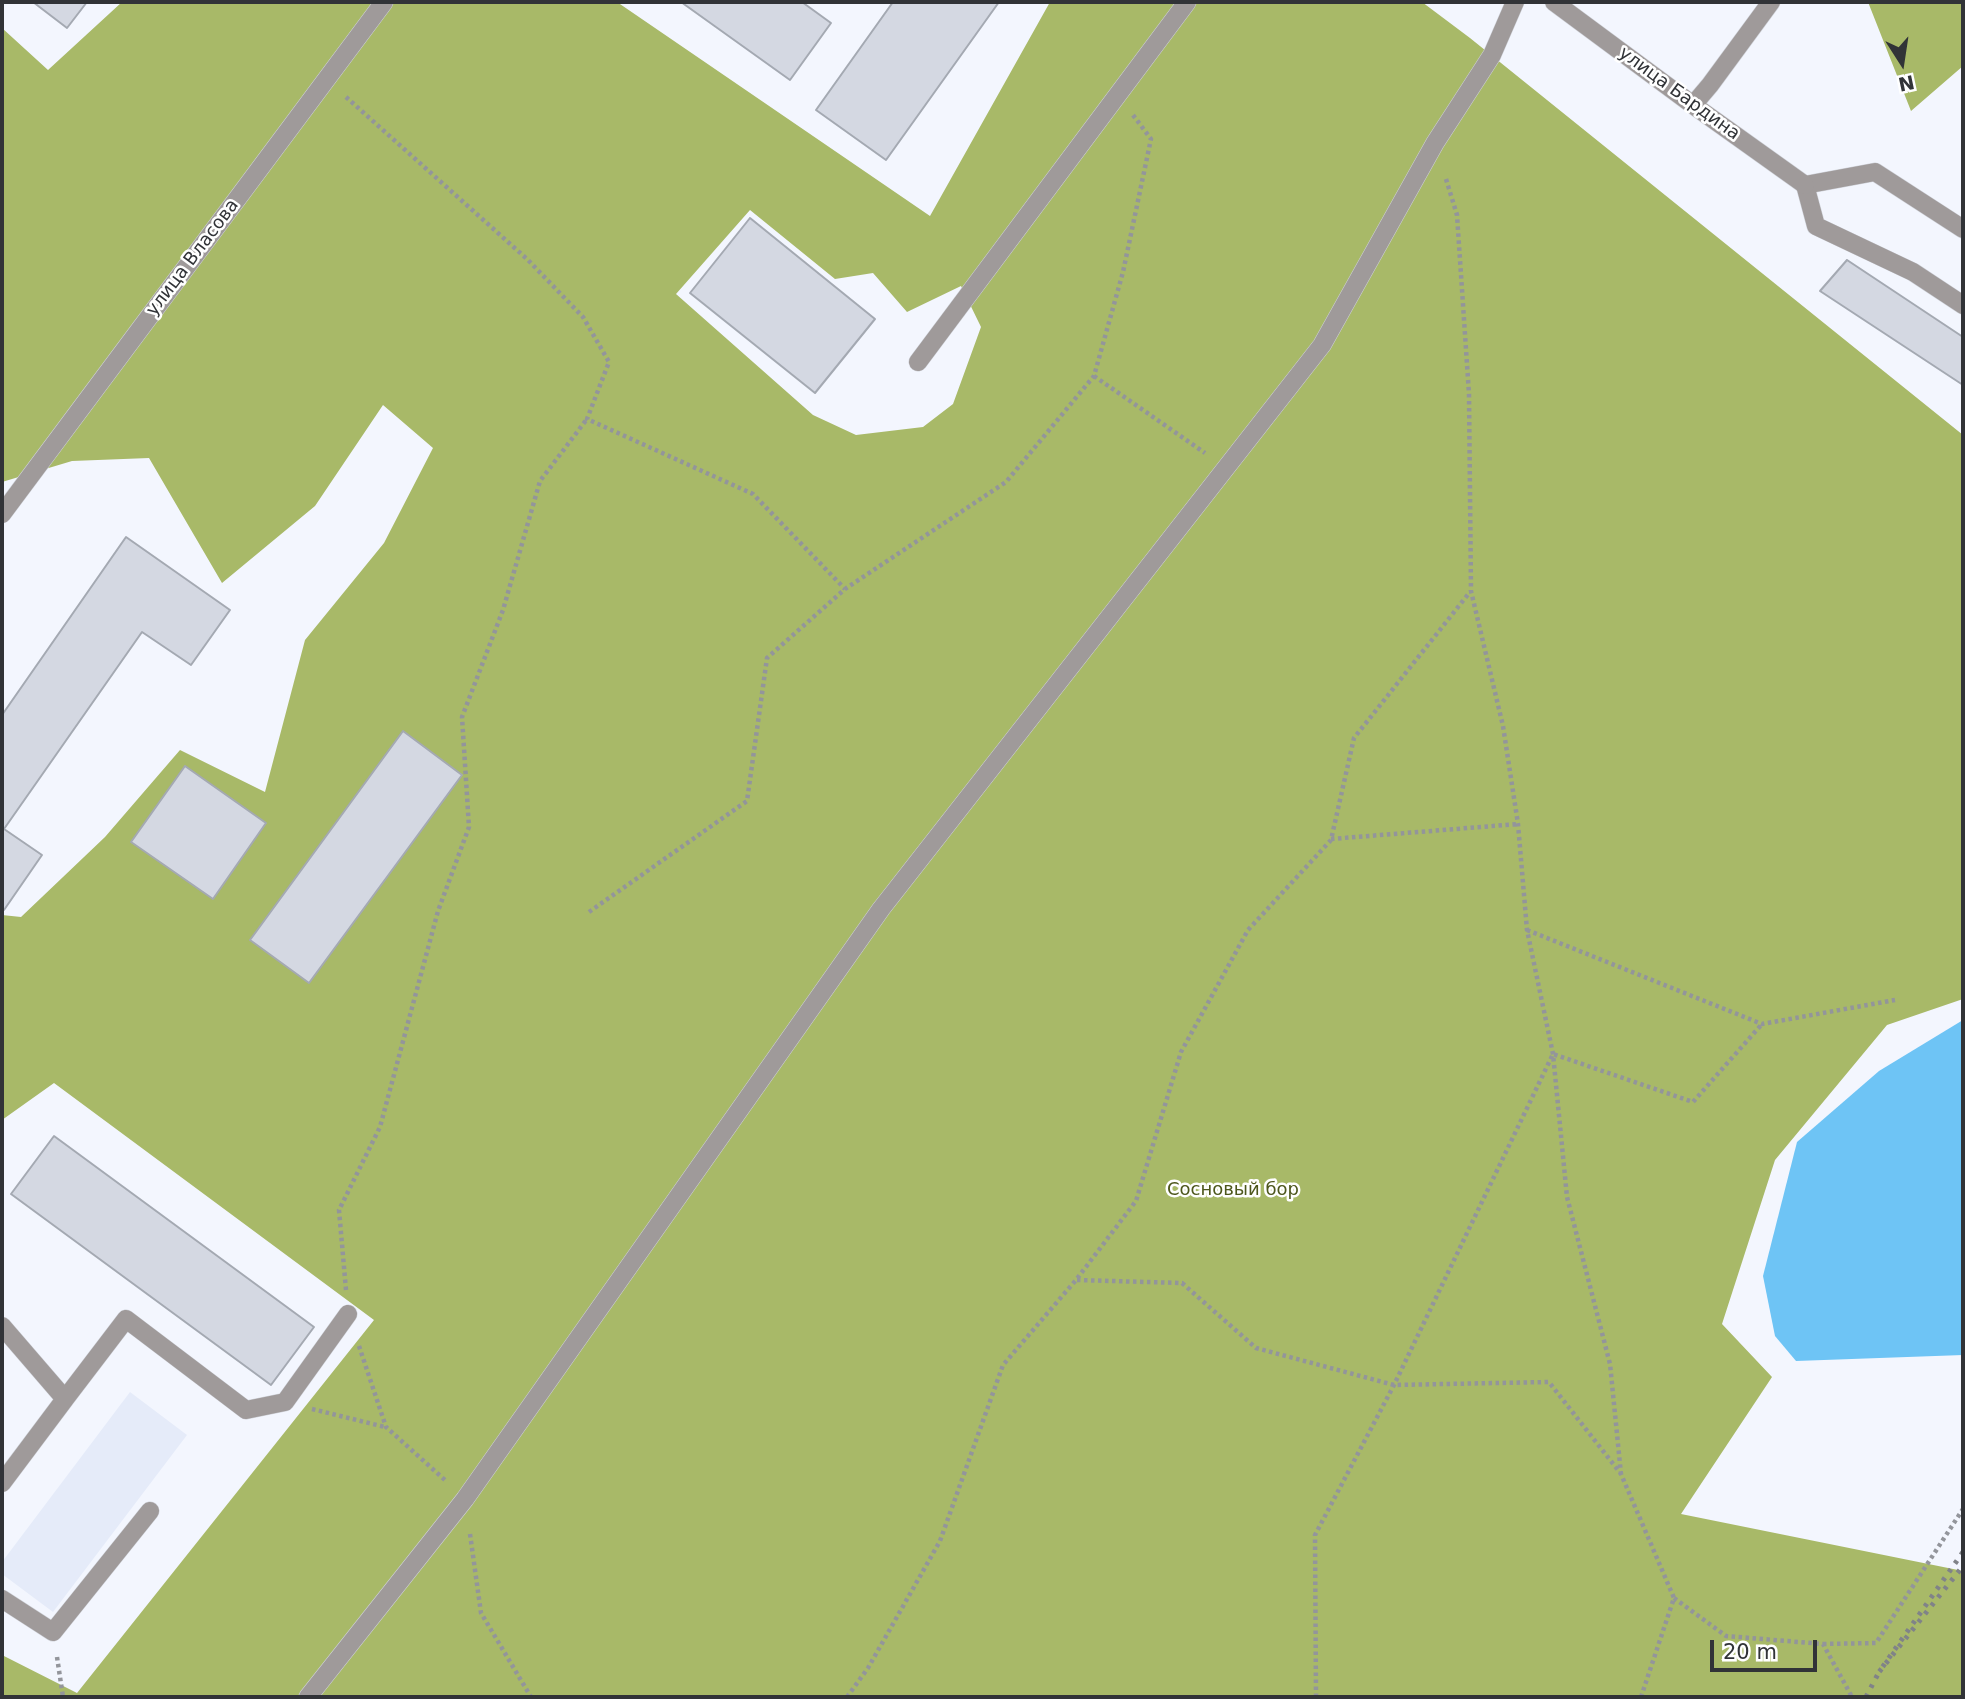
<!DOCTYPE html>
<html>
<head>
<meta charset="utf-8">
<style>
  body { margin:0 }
  #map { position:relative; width:1965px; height:1699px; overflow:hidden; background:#f3f6fe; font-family:"DejaVu Sans",sans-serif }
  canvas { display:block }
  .frame { position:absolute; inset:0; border:4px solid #313337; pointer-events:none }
  .north { position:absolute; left:1867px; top:28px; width:70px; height:70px; -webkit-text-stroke:5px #fff; paint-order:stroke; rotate:168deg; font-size:19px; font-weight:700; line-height:28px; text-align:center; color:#313337 }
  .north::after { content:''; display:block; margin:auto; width:24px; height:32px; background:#313337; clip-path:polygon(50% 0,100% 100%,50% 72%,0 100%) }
  .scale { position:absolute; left:1710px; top:1640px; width:107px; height:32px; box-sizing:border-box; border:4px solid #313337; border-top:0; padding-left:9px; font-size:21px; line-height:24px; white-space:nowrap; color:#313337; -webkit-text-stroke:5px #fff; paint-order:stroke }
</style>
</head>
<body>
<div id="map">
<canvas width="1965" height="1699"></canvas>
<div class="frame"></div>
<div class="north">N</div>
<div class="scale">20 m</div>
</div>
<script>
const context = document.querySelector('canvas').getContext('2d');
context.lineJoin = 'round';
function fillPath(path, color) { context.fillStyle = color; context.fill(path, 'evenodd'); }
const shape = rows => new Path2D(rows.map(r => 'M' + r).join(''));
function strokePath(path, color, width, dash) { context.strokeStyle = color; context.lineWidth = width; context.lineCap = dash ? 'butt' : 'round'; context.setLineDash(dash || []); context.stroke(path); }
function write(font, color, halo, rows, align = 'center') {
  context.font = font + ' "DejaVu Sans",sans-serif'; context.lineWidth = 5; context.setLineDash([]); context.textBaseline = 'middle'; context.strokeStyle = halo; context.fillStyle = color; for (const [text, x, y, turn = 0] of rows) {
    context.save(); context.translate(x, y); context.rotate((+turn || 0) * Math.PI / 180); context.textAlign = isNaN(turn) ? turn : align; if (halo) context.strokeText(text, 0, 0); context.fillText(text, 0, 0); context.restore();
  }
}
fillPath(shape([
  [130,1392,187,1435,53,1612,2,1574,2,1562]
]), '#e5ebf9');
fillPath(shape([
  [122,2,617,2,930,216,1050,2,1422,2,1470,38,1963,435,1963,999,1887,1025,1775,1160,1722,1324,1772,1377,1681,1514,1963,1571,1963,1697,2,1697,2,1655,77,1693,374,1320,54,1083,2,1120,2,915,21,917,105,837,180,750,265,792,305,640,384,543,433,448,383,405,315,506,222,583,149,458,72,461,2,482,2,28,48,70],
  [750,210,835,279,873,273,907,312,961,286,981,327,953,404,923,427,856,435,813,415,676,294],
  [1868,2,1963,2,1963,66,1911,111]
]), '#a8b968');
fillPath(shape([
  [1963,1020,1963,1355,1796,1361,1775,1336,1763,1276,1797,1142,1879,1071]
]), '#6ec4f5');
const building = shape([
  [33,2,87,2,67,28,33,2],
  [681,2,802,2,831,23,790,80,681,2],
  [893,2,999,2,886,160,816,110,893,2],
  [750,218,875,319,815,393,690,293,750,218],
  [1847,260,1963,337,1963,385,1820,291,1847,260],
  [126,537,230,610,191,665,142,632,4,829,42,855,4,910,2,909,2,715,126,537],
  [403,731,462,775,309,983,250,940,403,731],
  [185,766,266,823,213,899,131,842,185,766],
  [54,1136,314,1327,271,1385,11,1194,54,1136]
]);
fillPath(building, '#d4d8e2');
strokePath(building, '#a4a9b2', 2);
const service = shape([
  [1693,105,1710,85,1771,2],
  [1963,229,1875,172,1805,185,1816,226,1913,272,1963,305],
  [918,362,1187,2],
  [2,1326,65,1399,126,1319,246,1410,285,1402,348,1314],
  [2,1483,65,1399],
  [2,1599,53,1632,150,1511],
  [308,1697,465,1499,881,909,1322,345,1435,143,1492,55,1515,2]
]);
const minor = shape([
  [1554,2,1693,105,1805,185],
  [2,514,384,2]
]);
strokePath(service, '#d0d3da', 19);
strokePath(minor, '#d0d3da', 19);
strokePath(shape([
  [346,97,527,259,583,317,609,362,587,419,753,494,845,589],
  [1446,179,1457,215,1469,394,1471,591,1503,726,1518,824,1527,930,1553,1054,1567,1197,1610,1364,1621,1474],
  [1094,376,1205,453],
  [1331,839,1518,824],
  [589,912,747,801,767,658,845,589,1006,482,1094,376,1123,272,1151,139,1133,115],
  [1527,930,1762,1024,1895,1000],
  [1077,1280,1182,1283,1256,1348,1394,1385,1549,1382,1621,1474,1674,1598,1641,1697],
  [346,1290,339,1210,380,1127,438,911,469,827,462,717,503,610,540,481,587,419],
  [359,1346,386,1427,446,1481],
  [312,1409,385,1427],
  [470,1534,481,1613,531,1697],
  [1674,1598,1726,1636,1823,1644,1852,1697],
  [1823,1644,1876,1643,1963,1509],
  [57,1657,63,1697],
  [847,1697,868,1668,940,1541,1003,1365,1076,1280,1136,1201,1181,1052,1248,930,1331,840,1354,738,1470,592],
  [1316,1697,1315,1535,1394,1385,1553,1054,1693,1102,1762,1024]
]), '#93959b', 4.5, [3.5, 3.5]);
strokePath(service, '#9f9a9a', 18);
strokePath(minor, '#9f9a9a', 18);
strokePath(shape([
  [1963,1552,1879,1672,1963,1566],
  [1866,1697,1879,1672]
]), '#808388', 5, [3.5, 7]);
write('18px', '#313337', '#fff', [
  ["улица Бардина",1679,94,36],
  ["улица Власова",193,258,-53]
]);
write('18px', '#4d571c', '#fff', [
  ["Сосновый бор",1233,1190]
]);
</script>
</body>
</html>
